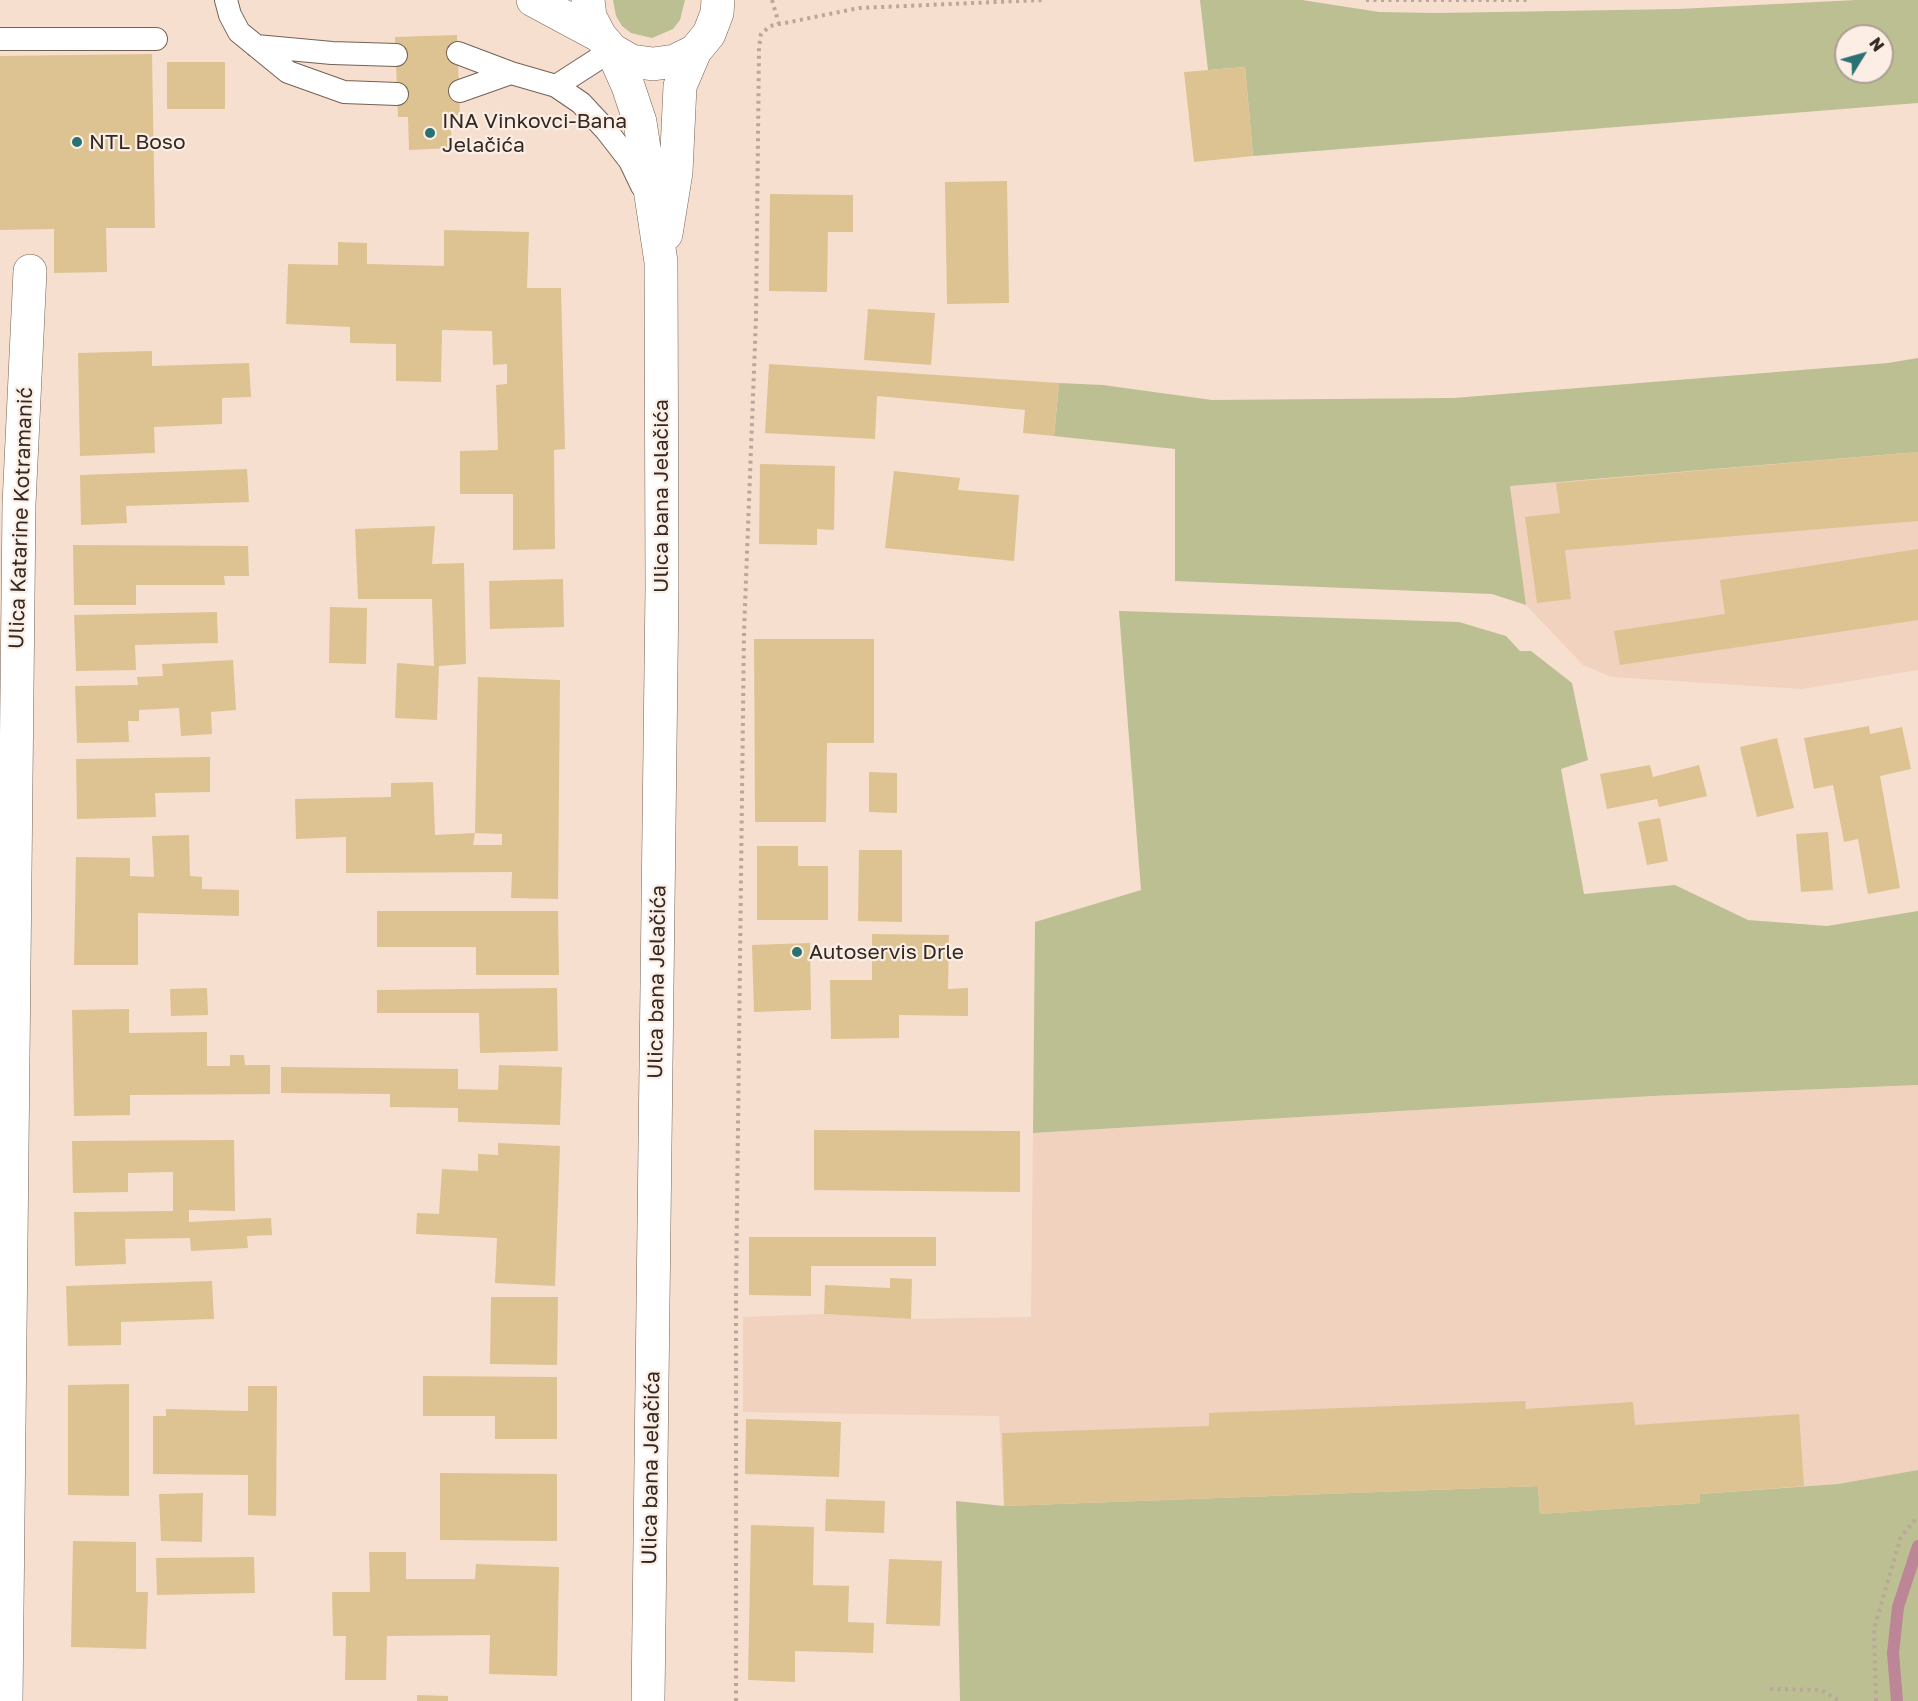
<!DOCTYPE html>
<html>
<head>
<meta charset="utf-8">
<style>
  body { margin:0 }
  #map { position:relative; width:1918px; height:1701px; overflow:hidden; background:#f6dfcf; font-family:"Golos Text",sans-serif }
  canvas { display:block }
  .north { position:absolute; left:1834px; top:24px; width:60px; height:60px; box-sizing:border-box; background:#fceee5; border:2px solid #ab9f97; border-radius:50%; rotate:53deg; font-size:16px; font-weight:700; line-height:24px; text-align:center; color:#322923 }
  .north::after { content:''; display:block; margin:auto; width:21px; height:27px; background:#287274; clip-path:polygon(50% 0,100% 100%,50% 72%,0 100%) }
</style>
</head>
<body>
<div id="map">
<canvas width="1918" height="1701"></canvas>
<div class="north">N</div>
</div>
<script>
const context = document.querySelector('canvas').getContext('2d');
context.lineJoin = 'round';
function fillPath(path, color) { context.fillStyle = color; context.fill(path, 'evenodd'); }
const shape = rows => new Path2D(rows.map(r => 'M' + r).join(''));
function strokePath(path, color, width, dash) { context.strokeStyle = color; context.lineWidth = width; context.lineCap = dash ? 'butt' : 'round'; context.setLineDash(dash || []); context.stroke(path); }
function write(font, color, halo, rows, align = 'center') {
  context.font = font + ' "Golos Text",sans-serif'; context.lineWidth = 4.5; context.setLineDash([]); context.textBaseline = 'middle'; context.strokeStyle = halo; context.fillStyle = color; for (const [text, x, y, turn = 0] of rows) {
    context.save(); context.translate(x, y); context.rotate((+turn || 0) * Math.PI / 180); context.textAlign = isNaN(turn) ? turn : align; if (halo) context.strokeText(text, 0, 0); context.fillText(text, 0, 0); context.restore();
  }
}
fillPath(shape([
  [1918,452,1918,670,1802,689,1612,677,1583,665,1526,605,1510,486],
  [1918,1085,1918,1470,1838,1484,1700,1494,1700,1503,1540,1514,1538,1486,1004,1506,999,1416,743,1412,743,1317,824,1314,911,1319,1031,1317,1033,1133,1652,1096]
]), '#f0d2be');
fillPath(shape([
  [613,0,685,0,680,20,673,29,652,38,631,33,622,26,616,16],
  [1200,0,1302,0,1379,12,1437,13,1678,9,1856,0,1918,0,1918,103,1253,156,1245,67,1208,70],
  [1846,36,1882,36,1882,72,1846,72],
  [1918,358,1918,452,1510,486,1526,605,1492,594,1175,581,1175,449,1054,436,1059,383,1103,385,1212,400,1454,398,1888,363],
  [1119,611,1459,622,1506,636,1520,651,1531,651,1572,683,1588,760,1561,769,1584,894,1675,885,1748,920,1827,926,1918,911,1918,1085,1652,1096,1033,1133,1035,922,1141,890],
  [1918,1470,1918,1701,960,1701,956,1501,1004,1506,1538,1486,1540,1514,1700,1503,1700,1494,1838,1484]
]), '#bcbf91');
strokePath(shape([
  [1897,1701,1893,1653,1898,1607,1918,1546]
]), '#bc8697', 12);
fillPath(shape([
  [457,35,460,115,450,115,452,148,409,150,408,117,398,117,395,37],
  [152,54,155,228,106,228,107,272,54,273,54,229,0,230,0,56],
  [167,62,225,62,225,109,167,109],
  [1245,67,1253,156,1194,162,1184,72],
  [1007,181,1009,303,947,304,945,182],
  [770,194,853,195,853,232,828,232,827,292,769,291],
  [444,230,529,232,527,288,561,288,565,449,554,450,555,549,513,550,513,494,460,494,460,451,498,450,496,385,507,384,507,364,493,365,492,331,442,330,441,382,396,381,396,344,350,343,350,327,286,324,288,264,338,265,338,242,367,243,367,264,444,266],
  [868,309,935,313,931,365,864,360],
  [152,351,152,366,249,363,251,397,222,398,222,424,154,427,155,453,80,456,78,353],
  [769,364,1059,383,1054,436,1023,433,1025,410,877,396,875,439,765,433],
  [1918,452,1918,521,1565,550,1571,599,1537,603,1525,517,1560,513,1556,483],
  [760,464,835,466,834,530,817,529,817,545,759,544],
  [247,469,249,502,126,506,127,523,81,525,80,475],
  [894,471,960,478,958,490,1019,495,1014,561,885,548],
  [435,526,432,564,464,563,466,664,439,666,437,720,395,718,397,663,434,666,432,599,358,599,355,529],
  [73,545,248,546,249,576,224,576,225,585,136,585,136,605,74,605],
  [1918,549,1918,620,1620,665,1614,631,1725,614,1720,580],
  [563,579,564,627,490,629,489,581],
  [330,607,367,608,366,664,329,663],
  [217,612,218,643,135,645,136,670,76,671,74,615],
  [754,639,874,639,874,743,827,743,826,822,755,822],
  [233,660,236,710,211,712,212,734,181,736,179,708,139,710,139,721,128,721,129,742,77,743,75,686,138,685,137,677,163,676,162,664],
  [478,677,560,680,558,899,511,898,512,872,346,873,346,837,296,839,295,799,391,797,391,783,433,782,435,835,475,833,473,845,502,845,502,834,475,833],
  [1869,726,1870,734,1902,727,1911,769,1880,776,1900,888,1868,894,1858,839,1844,842,1833,785,1814,789,1804,738],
  [1777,738,1794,808,1757,817,1740,747],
  [210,757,210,792,155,793,156,817,77,819,76,759],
  [1650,765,1653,777,1699,765,1707,796,1659,807,1657,799,1607,809,1600,774],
  [869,772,897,773,897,813,869,812],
  [1660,818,1668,861,1647,865,1638,822],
  [1828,832,1833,890,1801,892,1796,834],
  [189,835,190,876,202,877,202,889,239,890,239,916,138,913,138,965,74,965,76,857,130,858,130,876,154,877,152,836],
  [757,846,798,846,798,866,828,866,828,920,757,920],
  [859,850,902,850,902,922,858,921],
  [377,911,558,911,559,975,476,975,476,947,377,947],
  [872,934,949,935,948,989,968,988,968,1016,899,1015,899,1038,831,1039,830,980,872,980],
  [810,943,811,1010,754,1012,752,945],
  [207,988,208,1015,171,1016,170,989],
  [557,988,558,1051,480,1053,479,1013,377,1013,377,990],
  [129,1009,129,1033,207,1032,207,1066,230,1066,230,1055,244,1055,245,1065,270,1065,270,1094,130,1095,130,1115,74,1116,72,1010],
  [499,1065,562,1067,560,1125,458,1122,458,1108,390,1107,390,1094,281,1093,281,1067,458,1069,458,1089,498,1090],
  [814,1130,1020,1131,1020,1192,814,1190],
  [234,1140,235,1211,189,1210,189,1222,271,1218,272,1235,247,1236,248,1248,191,1251,190,1238,125,1239,126,1264,75,1266,74,1212,173,1211,173,1172,128,1173,128,1192,73,1193,72,1141],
  [498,1143,560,1146,555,1286,495,1283,497,1238,416,1234,417,1213,439,1214,442,1169,478,1171,478,1154,498,1155],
  [749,1237,936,1237,936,1266,811,1266,811,1296,749,1295],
  [890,1278,912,1279,911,1319,824,1314,825,1285,890,1288],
  [212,1281,214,1319,121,1322,121,1345,68,1346,66,1286],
  [491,1297,558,1297,557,1365,490,1364],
  [423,1376,557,1377,557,1439,495,1439,495,1416,423,1416],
  [129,1384,129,1496,68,1495,68,1385],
  [248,1386,277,1386,276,1516,248,1515,248,1475,153,1474,153,1416,166,1416,166,1409,248,1411],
  [1526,1401,1525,1409,1633,1402,1635,1425,1799,1414,1804,1486,1700,1494,1700,1503,1540,1514,1538,1486,1004,1506,1002,1433,1209,1426,1209,1413],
  [746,1419,841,1422,839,1477,745,1474],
  [440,1473,557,1474,557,1541,440,1540],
  [203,1493,202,1542,161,1541,159,1494],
  [826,1499,885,1501,884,1533,825,1531],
  [751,1525,814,1527,813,1585,849,1586,848,1622,874,1623,873,1653,795,1651,795,1682,748,1680],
  [73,1541,136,1542,136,1592,148,1592,146,1649,71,1647],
  [369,1552,406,1552,406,1579,475,1579,476,1564,559,1567,557,1676,489,1674,490,1635,387,1636,386,1680,345,1680,346,1636,333,1636,332,1592,370,1592],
  [254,1557,255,1593,157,1595,156,1558],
  [889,1559,942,1561,940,1626,886,1624],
  [417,1695,448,1696,448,1701,417,1701]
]), '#ddc392');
const lane = shape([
  [226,0,230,15,239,32,288,72,344,92,397,94],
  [0,39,156,39],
  [256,46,332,53,396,55],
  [458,53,511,73],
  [556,86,612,50],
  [460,91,511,73,556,86,581,103,606,130,630,161,642,186]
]);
const street = shape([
  [6,1701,19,504,30,271]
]);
const secondary = shape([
  [533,0,600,36],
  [588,0,590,17,600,36,612,50,631,61,653,64,675,61,695,51,709,34,717,13,718,0],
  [612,50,628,86,640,122,661,262,662,588,648,1701],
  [666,234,676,172,680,86,695,51]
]);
strokePath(lane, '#756154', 24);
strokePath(street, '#756154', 34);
strokePath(secondary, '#756154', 34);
strokePath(shape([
  [772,0,779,24],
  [1366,0,1529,0],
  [1770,1689,1821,1690,1840,1701],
  [736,1701,736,1292,744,632,756,318,759,47,761,34,770,26,859,8,1042,0],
  [1876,1701,1874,1629,1901,1536,1918,1517]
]), '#baa79a', 4, [3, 4.5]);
strokePath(lane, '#fff', 22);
strokePath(street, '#fff', 33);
strokePath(secondary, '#fff', 33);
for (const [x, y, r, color] of [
  [430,133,6,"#287274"],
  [77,142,6,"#287274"],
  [797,952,6,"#287274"]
]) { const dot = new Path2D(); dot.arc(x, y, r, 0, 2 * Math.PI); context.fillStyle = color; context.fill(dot); strokePath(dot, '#fceee5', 2); }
write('21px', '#322923', '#fceee5', [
  ["INA Vinkovci-Bana",442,121],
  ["Jelačića",442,145],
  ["NTL Boso",89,142],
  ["Autoservis Drle",809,952]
], 'left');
write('21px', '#322923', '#fceee5', [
  ["Ulica bana Jelačića",661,496,-90],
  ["Ulica Katarine Kotramanić",21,518,-88],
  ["Ulica bana Jelačića",657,982,-89],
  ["Ulica bana Jelačića",651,1468,-89]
]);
</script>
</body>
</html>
